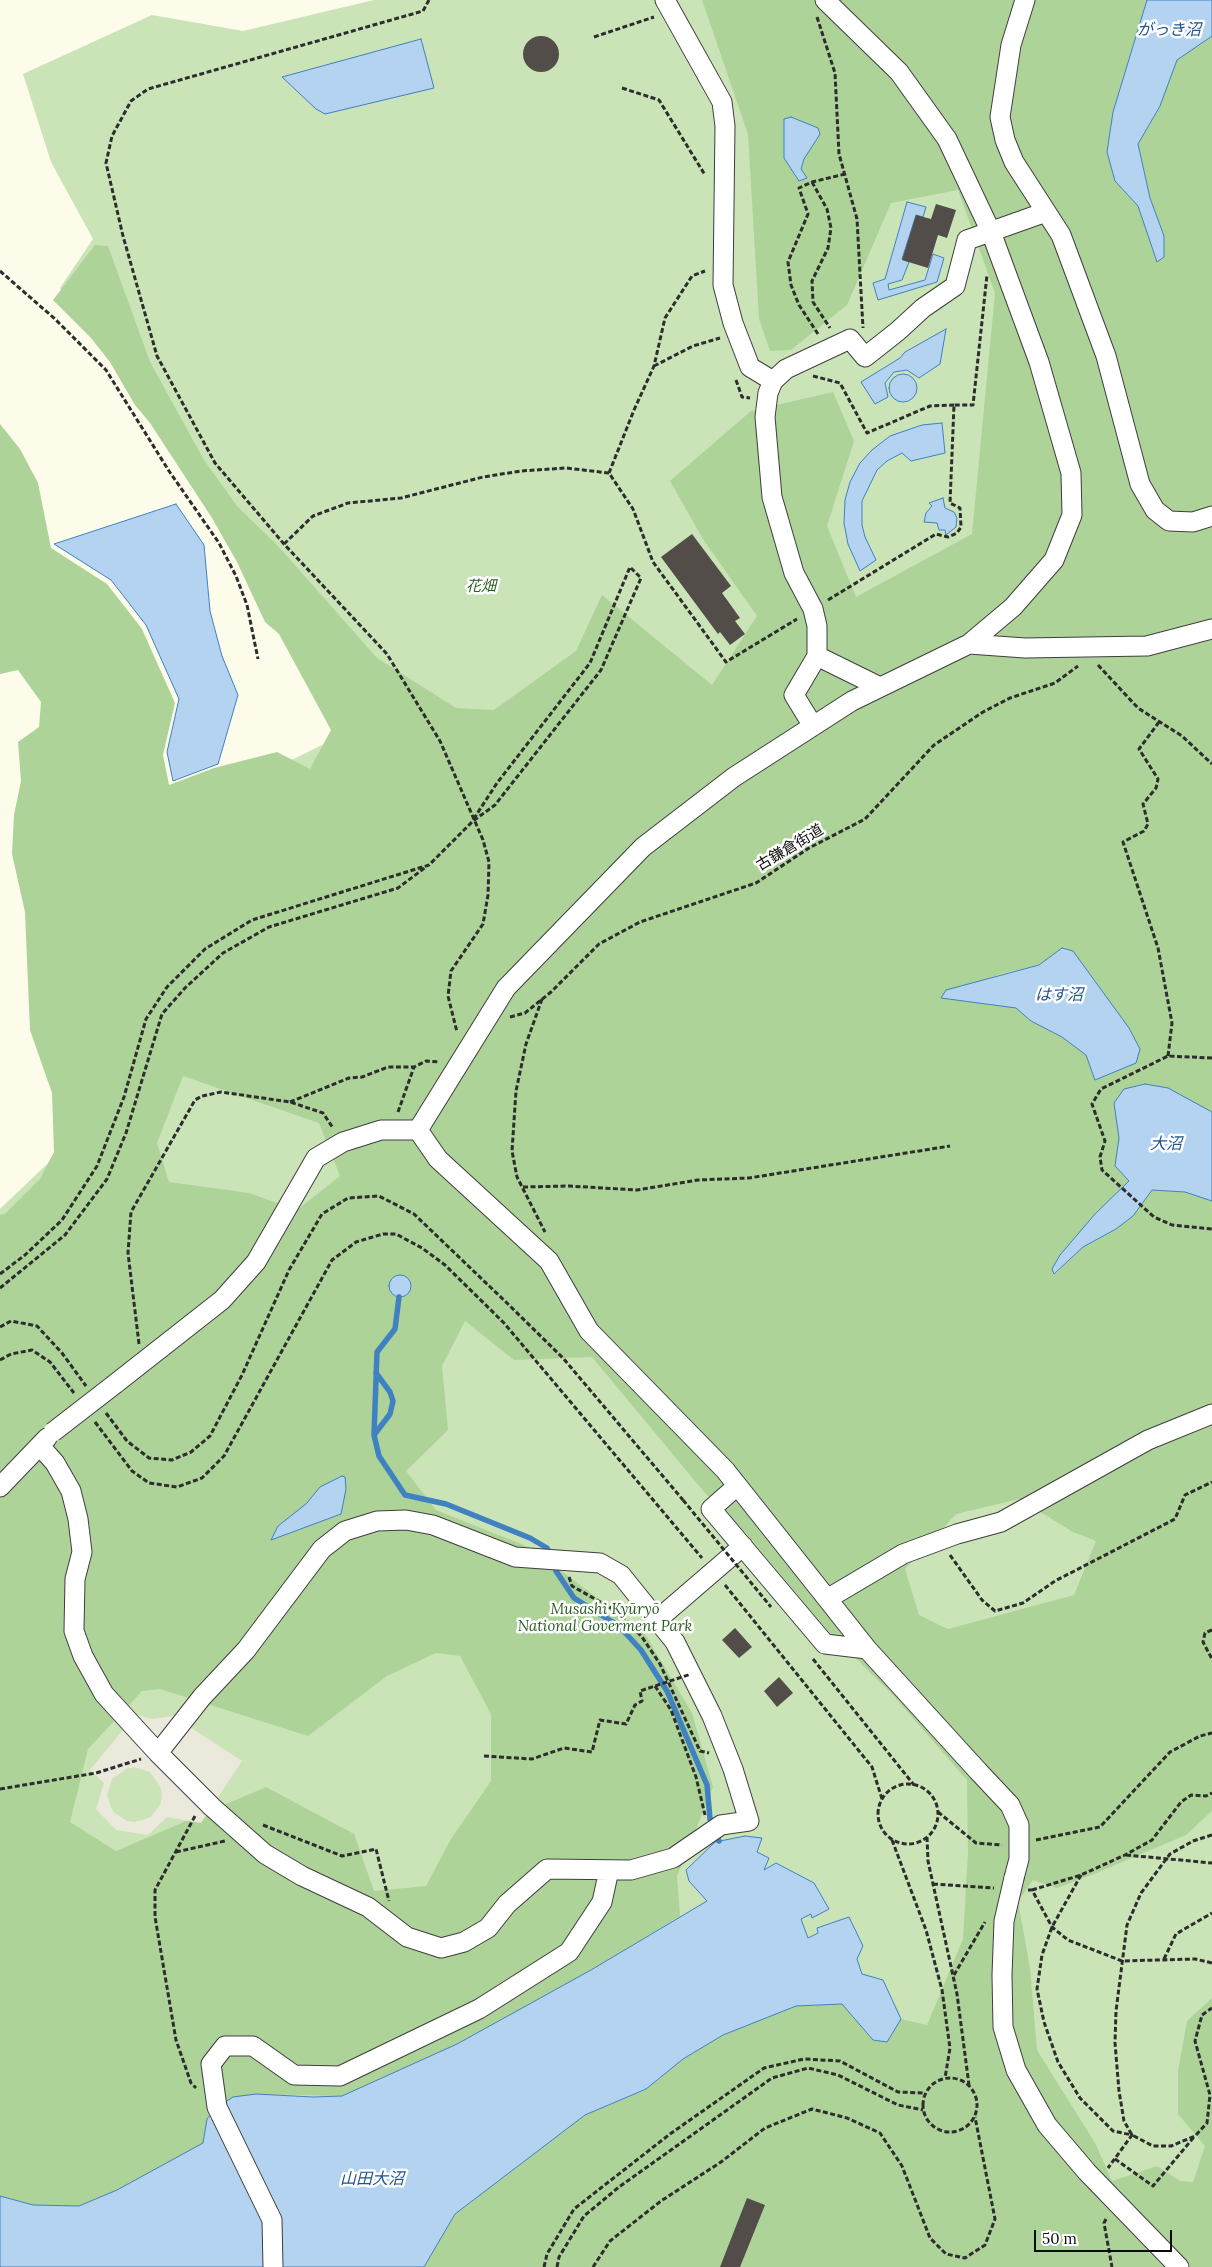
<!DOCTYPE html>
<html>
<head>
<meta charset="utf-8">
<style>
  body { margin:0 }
  #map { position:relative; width:1212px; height:2267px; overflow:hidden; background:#fdfbea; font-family:Lora,serif }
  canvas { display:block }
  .scale { position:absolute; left:1034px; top:2230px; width:138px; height:22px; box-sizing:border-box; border:2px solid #0b0b0b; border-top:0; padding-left:6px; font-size:15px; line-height:18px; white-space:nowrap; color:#0b0b0b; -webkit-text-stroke:4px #fff; paint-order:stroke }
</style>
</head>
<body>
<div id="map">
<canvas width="1212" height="2267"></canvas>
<div class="scale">50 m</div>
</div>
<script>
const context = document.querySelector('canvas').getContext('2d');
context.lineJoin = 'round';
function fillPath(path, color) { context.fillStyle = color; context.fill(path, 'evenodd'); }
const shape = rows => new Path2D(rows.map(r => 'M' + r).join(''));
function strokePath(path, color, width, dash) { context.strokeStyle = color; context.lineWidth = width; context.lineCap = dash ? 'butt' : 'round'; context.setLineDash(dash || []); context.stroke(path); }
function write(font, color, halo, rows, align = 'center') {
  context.font = font + ' Lora,"Noto Sans JP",serif'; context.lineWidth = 5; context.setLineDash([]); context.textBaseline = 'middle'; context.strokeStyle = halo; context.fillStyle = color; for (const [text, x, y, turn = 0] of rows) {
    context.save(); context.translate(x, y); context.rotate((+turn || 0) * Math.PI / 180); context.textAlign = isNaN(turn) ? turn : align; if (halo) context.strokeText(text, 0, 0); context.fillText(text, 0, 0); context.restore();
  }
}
fillPath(shape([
  [374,0,1212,0,1212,2267,0,2267,0,1209,66,1146,161,825,344,734,164,428,60,288,93,239,51,162,23,74,152,15,243,31]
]), '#cae4b7');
fillPath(shape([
  [702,0,1147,0,1113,112,1115,181,1138,206,1157,262,1164,236,1150,198,1138,144,1160,106,1177,60,1212,36,1212,1112,1204,1109,1114,1103,1119,1138,1115,1166,1129,1181,1095,1214,1055,1274,1083,1247,1116,1229,1133,1216,1152,1190,1185,1192,1212,1201,1212,1811,1186,1835,1094,1874,1057,1888,1033,1880,1018,1901,1030,1968,1037,2050,1095,2143,1112,2181,1157,2166,1180,2181,1193,2182,1205,2146,1178,2114,1178,2071,1187,2021,1212,1998,1212,2267,424,2267,455,2214,585,2115,646,2089,683,2059,723,2035,796,2006,842,2004,873,2040,886,2042,901,2019,927,2025,963,1939,968,1853,967,1780,891,1693,830,1633,745,1532,705,1493,592,1357,514,1360,465,1321,442,1366,448,1430,406,1471,436,1510,531,1548,645,1634,692,1713,713,1787,677,1876,680,1916,591,1970,457,2044,342,2096,256,2094,233,2097,207,2119,203,2143,117,2190,79,2206,33,2205,0,2196,0,1215,5,1214,40,1179,54,1152,52,1093,30,1030,25,912,12,854,14,815,21,781,18,742,39,727,41,702,18,670,0,674,0,424,20,449,38,483,51,548,107,584,142,629,175,703,163,755,169,785,214,768,277,752,310,769,331,730,279,634,265,622,237,562,212,518,150,423,135,405,110,362,91,338,53,300,95,245,108,246,150,362,204,460,237,506,278,546,377,658,456,708,494,710,576,651,602,595,712,685,757,616,703,539,670,481,751,411,833,392,854,441,827,526,856,597,972,534,995,293,958,190,891,203,847,305,791,350,770,351,759,319,748,134],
  [1062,948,1073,951,1092,980,1086,1055,1062,1037,1031,1021,1016,1008,941,998,1000,974,1039,965],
  [183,1076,319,1123,340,1176,297,1210,249,1193,169,1182,157,1143],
  [1019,1499,1073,1532,1096,1541,1074,1595,948,1629,919,1615,905,1569,956,1514],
  [436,1653,460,1656,491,1714,491,1781,451,1839,426,1886,374,1891,354,1834,266,1787,116,1851,70,1822,88,1749,142,1691,160,1689,308,1736,387,1676]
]), '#add398');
fillPath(shape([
  [136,1714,151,1719,173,1716,242,1761,201,1823,167,1817,148,1835,116,1830,96,1809,104,1783,90,1770],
  [134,1767,150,1772,160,1786,162,1794,161,1803,151,1817,135,1822,127,1821,113,1812,107,1795,112,1779,126,1769]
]), '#ebe9db');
const water = shape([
  [1147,0,1212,0,1212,36,1177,60,1160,106,1138,144,1150,198,1164,236,1164,257,1157,262,1138,206,1115,181,1107,152,1113,112,1147,0],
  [421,39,434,88,325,114,316,109,282,77,421,39],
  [791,117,818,128,820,134,804,159,801,169,807,178,799,181,784,158,784,119,791,117],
  [907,202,926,207,923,217,916,215,902,259,909,262,902,280,888,284,889,290,925,280,933,254,944,258,937,282,878,300,873,283,885,279,907,202],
  [946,329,940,364,919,378,907,370,894,372,885,383,888,397,875,404,861,382,900,358,905,352,946,329],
  '889 388a14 14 0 1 1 28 0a14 14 0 1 1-28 0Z',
  [942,423,945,453,911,461,902,453,887,461,877,470,862,501,862,525,865,537,876,560,860,571,848,544,844,523,845,500,850,482,860,463,872,450,890,436,922,425,942,423],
  [943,498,945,508,954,512,957,518,956,527,946,535,945,530,939,530,937,523,924,522,926,513,932,506,929,503,943,498],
  [176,504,204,545,210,611,222,656,238,695,218,764,173,781,167,752,179,699,146,625,111,580,54,544,176,504],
  [1062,948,1073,951,1129,1028,1140,1049,1136,1063,1095,1080,1086,1055,1062,1037,1031,1021,1016,1008,941,998,946,990,1039,965,1062,948],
  [1145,1084,1168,1088,1212,1112,1212,1201,1185,1192,1152,1190,1133,1216,1116,1229,1083,1247,1054,1274,1052,1269,1060,1255,1095,1214,1129,1181,1115,1166,1119,1138,1114,1103,1124,1089,1145,1084],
  '389 1286a11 11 0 1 1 22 0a11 11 0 1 1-22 0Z',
  [342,1476,345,1477,346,1489,341,1514,271,1540,278,1526,306,1504,320,1487,342,1476],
  [745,1836,762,1838,757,1852,769,1858,764,1870,776,1863,814,1883,829,1909,812,1918,811,1914,801,1919,808,1938,818,1933,817,1928,849,1917,863,1946,857,1959,862,1974,883,1980,901,2019,887,2042,873,2040,842,2004,796,2006,723,2035,683,2059,646,2089,585,2115,455,2214,424,2267,0,2267,0,2196,33,2205,79,2206,117,2190,203,2143,207,2119,217,2107,233,2097,256,2094,313,2097,342,2096,457,2044,591,1970,707,1901,689,1881,686,1870,715,1842,745,1836]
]);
fillPath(water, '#b3d3f0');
strokePath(water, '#4081c1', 1);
strokePath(shape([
  [399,1297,395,1329,377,1352,374,1435,379,1456,405,1495,446,1504,530,1538,547,1548,550,1554],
  [374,1435,390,1414,393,1401,390,1392,376,1373],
  [556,1571,574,1598,619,1626,641,1650,667,1691,707,1785,710,1819,719,1841]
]), '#4081c1', 5.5);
fillPath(shape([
  '523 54a18 18 0 1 1 36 0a18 18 0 1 1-36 0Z',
  [936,204,956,210,947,238,938,235,928,268,902,260,916,215,931,219],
  [692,534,731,586,722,593,740,618,735,621,745,634,730,645,720,632,718,634,661,557],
  [735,1628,752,1647,739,1658,722,1640],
  [779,1677,793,1693,777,1707,764,1691],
  [747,2198,765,2205,740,2267,720,2267]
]), '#524d48');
const minor = shape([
  [665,0,722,102,725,126,723,285,733,323,750,367,773,381],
  [1025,0,1011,45,1000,117,1005,140,1014,162,1061,235,1106,356,1140,484,1155,510,1169,521,1193,522,1212,516],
  [969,644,1025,648,1147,646,1212,629],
  [817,656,880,687],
  [813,726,794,695,817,656,817,626,813,609,794,573,772,497,765,417,768,393,773,381,786,369,850,339,865,357,898,331,923,308,955,286,967,240,1046,212],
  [418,1130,506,988,643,847,734,777,852,701,969,644,1013,607,1054,560,1072,515,1071,473,1039,362,991,232,947,139,899,72,825,0],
  [418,1130,438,1159,549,1261,589,1331,725,1470,867,1649,978,1771],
  [115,1384,222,1300,256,1262,316,1158,343,1142,381,1130,418,1130],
  [40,1446,55,1463,71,1491,78,1519,82,1552,75,1579,74,1631,83,1656,104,1694,158,1753,212,1807,265,1854,302,1876,368,1907,407,1937,441,1948,464,1942,488,1928,507,1904,547,1869,631,1870,673,1858,721,1825,749,1821,733,1769,712,1716,675,1642,621,1575,600,1563,515,1557,433,1525,406,1520,377,1521,345,1531,322,1549,246,1650,202,1697,158,1753],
  [737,1486,711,1509,825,1644,867,1649],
  [0,1487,47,1438],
  [827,1599,903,1554,957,1534,1001,1522,1148,1440,1212,1414],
  [657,1620,743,1546],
  [1014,1878,1004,1921,1002,1975,1003,2027,1016,2070,1047,2125,1087,2172,1179,2267],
  [273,2267,272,2220,217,2107,211,2064,225,2046,253,2046,294,2075,340,2076,479,2009,569,1952,602,1902,609,1870]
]);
strokePath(minor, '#3e3e3e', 21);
strokePath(shape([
  [429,0,423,11,148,89,131,101,112,136,106,163,123,236,157,356,215,463,284,544,387,654,440,741,483,840,489,862,488,895,483,924,451,971,448,996,457,1032],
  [817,17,835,73,839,154,857,219,863,328],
  [594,37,654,17],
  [622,88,659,100,705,175],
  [812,182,827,209,831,228,828,248,812,281,813,302,830,328],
  [0,271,55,319,106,370,169,471,219,543,236,576,247,605,258,659],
  [818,334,799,305,791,285,788,262,808,214,799,188,812,182,845,174],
  [654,366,693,346,720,338],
  [813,376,840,383,867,433,930,406,954,405],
  [736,380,742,397,750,398],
  [609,473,634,410,654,366,665,318,692,276,705,271],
  [284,544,313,516,348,503,401,498,483,477,521,471,566,468,609,473,633,509,653,562,726,662,797,619],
  [828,600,936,534,948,537,957,533,961,527,960,508,950,503,954,405,973,405,987,275],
  [1098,665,1138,708,1182,736,1212,764],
  [1159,722,1139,749,1158,779,1156,788,1143,804,1148,824,1144,831,1123,842,1158,948,1172,1023,1168,1056],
  [542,999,526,1044,516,1091,512,1151,517,1177,545,1232],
  [510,1017,525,1013,551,992,599,944,640,922,756,883,809,848,865,819,934,745,983,712,1010,698,1055,683,1078,666],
  [1212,1058,1168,1056,1101,1089,1092,1104,1105,1141,1100,1157,1102,1170,1154,1217,1172,1225,1212,1229],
  [290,1102,349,1078,362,1077,388,1067,414,1067],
  [398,1112,414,1067,426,1061,439,1062],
  [523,1187,569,1186,637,1190,698,1180,749,1178,950,1146],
  [0,1274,25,1255,62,1220,97,1166,124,1097,146,1019,167,987,205,949,252,920,429,865,473,821,495,805,601,670,641,578,630,567,590,663,497,783,473,820],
  [0,1288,65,1235,107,1179,126,1133,162,1014,185,988,223,953,269,927,398,888,426,867],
  [0,1327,11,1321,37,1326,62,1353,86,1386],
  [139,1344,128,1253,131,1212,195,1100,202,1096,221,1092,290,1102,323,1113,333,1128],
  [0,1360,11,1354,32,1350,50,1362,74,1393],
  [106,1413,127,1441,149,1458,172,1460,191,1452,210,1436,242,1375,289,1270,322,1214,348,1198,379,1196,414,1214,508,1304,563,1358,683,1500],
  [95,1422,132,1471,149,1483,177,1487,202,1478,224,1456,332,1260,356,1242,383,1234,396,1234,422,1248,445,1265,504,1323,702,1558],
  [950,1555,982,1600,995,1611,1023,1603,1055,1581,1175,1519,1185,1495,1212,1482],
  [569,1577,572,1586,618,1612,642,1637,660,1664,700,1751,709,1753],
  [725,1585,872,1767,882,1799],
  [1212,1630,1205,1633,1203,1642,1212,1659],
  [813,1659,914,1785],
  [655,1686,671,1710,696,1777,705,1815],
  '878 1814a30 30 0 1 1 60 0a30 30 0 1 1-60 0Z',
  [0,1789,96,1773,141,1759],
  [938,1812,976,1843,1002,1845],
  [195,1816,155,1890,155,1917,176,2040,191,2083,196,2088],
  [263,1825,342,1856,376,1849,389,1901],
  [1212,1835,1193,1841,1170,1854,1141,1893,1127,1925,1116,2011,1115,2043,1119,2091,1124,2121,1132,2135,1153,2146,1171,2146,1195,2136,1207,2123,1210,2095,1195,2041,1202,2015,1212,2008],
  [927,1837,928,1861,957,1994,969,2085],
  [892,1840,926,1930,942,1990,950,2048,945,2078],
  [1036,1840,1100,1827,1170,1752,1200,1736,1212,1733],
  [176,1852,225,1841],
  [1126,1855,1212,1863],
  [1081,1875,1052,1927,1042,1955,1037,1989,1044,2022,1058,2062,1080,2098,1113,2131,1132,2135,1108,2168],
  [933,1884,994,1888],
  [1028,1890,1032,1890,1052,1927,1068,1940,1122,1961,1195,1959,1212,1963],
  [1032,1890,1081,1875,1125,1855,1152,1840,1181,1802,1191,1795,1206,1796,1212,1793],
  [1164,1959,1176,1934,1212,1913],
  [954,1975,985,1922],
  '923 2105a27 27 0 1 1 54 0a27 27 0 1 1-54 0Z',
  [1115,2159,1153,2186,1194,2137],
  [1106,2219,1104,2223,1112,2267],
  [544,2267,547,2254,574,2209,670,2134,764,2068,804,2059,840,2061,898,2092,925,2093],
  [557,2267,559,2257,584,2216,619,2187,772,2078,808,2068,838,2075,898,2105,923,2110],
  [593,2267,610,2241,661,2201,721,2162,765,2128,812,2109,847,2118,880,2133,902,2166,930,2238,946,2254,965,2258,985,2245,995,2219,975,2117]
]), '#2d2d2d', 3, [5, 2.5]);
strokePath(minor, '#fff', 19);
const minorBridge = shape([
  [53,1432,115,1384],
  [978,1771,1010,1805,1019,1825,1019,1859,1014,1878]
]);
strokePath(minorBridge, '#3e3e3e', 21, []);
strokePath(shape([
  [683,1500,771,1607],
  [484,1756,532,1759,564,1748,592,1752,600,1720,626,1724,635,1705,642,1701,640,1691,691,1674]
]), '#2d2d2d', 3, [5, 2.5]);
strokePath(minorBridge, '#fff', 19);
write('italic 15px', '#285c21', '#fff', [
  ["花畑",481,587],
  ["Musashi Kyūryō",605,1610],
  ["National Goverment Park",605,1627]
]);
write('15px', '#0b0b0b', '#fff', [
  ["古鎌倉街道",790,848,-31]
]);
write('italic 16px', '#205491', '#fff', [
  ["がっき沼",1169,30],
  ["はす沼",1059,995],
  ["大沼",1166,1144],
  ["山田大沼",372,2179]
]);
</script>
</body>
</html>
